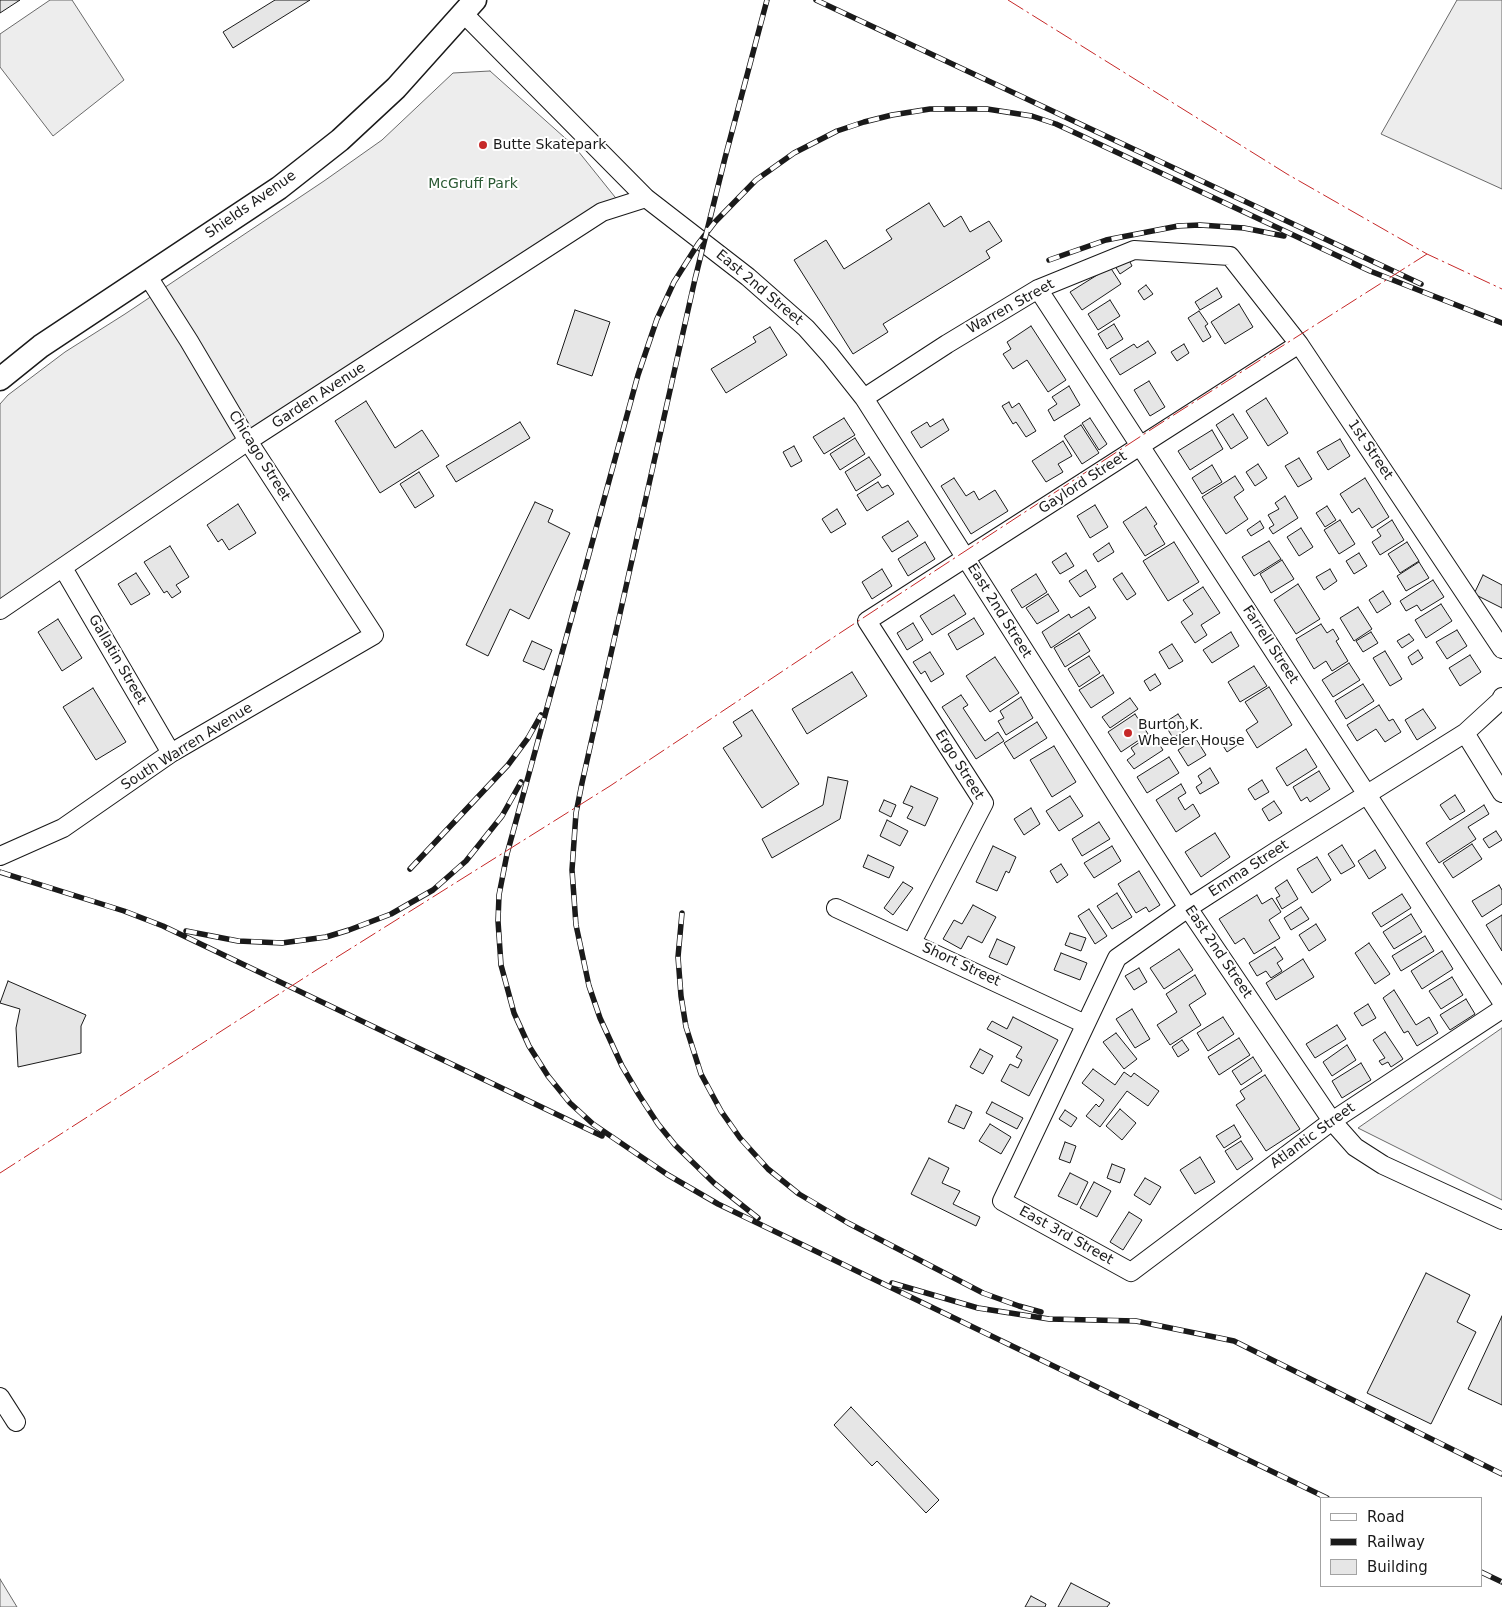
<!DOCTYPE html>
<html>
<head>
<meta charset="utf-8">
<style>
  body { margin:0 }
  #map { position:relative; width:1502px; height:1607px; overflow:hidden; background:#fff; font-family:"DejaVu Sans",sans-serif }
  canvas { display:block }
  .legend { position:absolute; left:1320px; top:1497px; width:162px; height:90px; box-sizing:border-box; background:#fff; border:1px solid #a3a3a3; margin:0; padding:6px 9px; list-style:none; font-size:15px; color:#1a1a1a }
  .legend li { display:flex; align-items:center; gap:10px; height:25px }
  .legend b { width:25px; border:1px solid #a3a3a3 }
</style>
</head>
<body>
<div id="map">
<canvas width="1502" height="1607"></canvas>
<ul class="legend">
<li><b style="height:6px;background:#fff"></b>Road</li>
<li><b style="height:6px;background:#1a1a1a"></b>Railway</li>
<li><b style="height:14px;background:#e6e6e6"></b>Building</li>
</ul>
</div>
<script>
const context = document.querySelector('canvas').getContext('2d');
context.lineJoin = 'round';
function fillPath(path, color) { context.fillStyle = color; context.fill(path, 'evenodd'); }
const shape = rows => new Path2D(rows.map(r => 'M' + r).join(''));
function strokePath(path, color, width, dash) { context.strokeStyle = color; context.lineWidth = width; context.lineCap = dash ? 'butt' : 'round'; context.setLineDash(dash || []); context.stroke(path); }
function write(font, color, halo, rows, align = 'center') {
  context.font = font + ' "DejaVu Sans",sans-serif'; context.lineWidth = 4; context.setLineDash([]); context.textBaseline = 'middle'; context.strokeStyle = halo; context.fillStyle = color; for (const [text, x, y, turn = 0] of rows) {
    context.save(); context.translate(x, y); context.rotate((+turn || 0) * Math.PI / 180); context.textAlign = isNaN(turn) ? turn : align; if (halo) context.strokeText(text, 0, 0); context.fillText(text, 0, 0); context.restore();
  }
}
const built = shape([
  [50,0,72,0,124,80,53,136,0,67,0,34,50,0],
  [1457,0,1502,0,1502,189,1381,134,1457,0],
  [490,71,574,146,619,202,0,600,0,404,8,395,65,352,125,314,324,181,382,140,453,73,490,71],
  [1502,1028,1502,1200,1358,1128,1502,1028],
  [0,1579,17,1607,0,1607,0,1579]
]);
fillPath(built, '#ededed');
strokePath(built, '#6a6a6a', 1);
const building = shape([
  [0,0,20,0,0,13,0,0],
  [275,0,310,0,233,48,223,32,275,0],
  [929,203,944,227,961,216,970,232,989,221,1002,241,986,251,990,258,883,324,888,332,853,354,794,260,826,240,844,269,892,239,886,230,929,203],
  [1128,258,1132,266,1120,274,1115,266,1128,258],
  [1110,267,1121,284,1082,310,1070,292,1110,267],
  [1146,285,1153,294,1144,300,1138,291,1146,285],
  [1217,288,1222,297,1200,310,1195,302,1217,288],
  [1110,300,1120,316,1098,330,1088,314,1110,300],
  [1239,304,1253,327,1225,344,1211,322,1239,304],
  [575,310,610,322,592,376,557,364,575,310],
  [1199,311,1208,324,1205,326,1211,337,1203,342,1188,318,1199,311],
  [1114,324,1123,339,1107,349,1098,334,1114,324],
  [1031,326,1066,380,1048,392,1027,360,1013,369,1003,354,1011,349,1007,342,1031,326],
  [770,327,787,355,726,393,711,369,756,342,753,337,770,327],
  [1148,341,1156,353,1120,375,1110,359,1134,344,1137,348,1148,341],
  [1184,344,1189,353,1177,361,1171,352,1184,344],
  [1149,381,1165,407,1150,416,1134,390,1149,381],
  [1069,386,1080,405,1054,421,1048,410,1057,404,1052,397,1069,386],
  [1266,398,1288,433,1268,446,1246,411,1266,398],
  [366,401,395,448,422,430,439,456,380,493,335,421,366,401],
  [1009,402,1012,408,1019,403,1036,431,1026,437,1016,422,1013,424,1002,406,1009,402],
  [1233,414,1248,438,1231,449,1216,425,1233,414],
  [844,418,855,435,824,454,813,437,844,418],
  [1090,418,1107,444,1099,450,1082,423,1090,418],
  [943,419,949,430,921,448,911,432,927,422,930,427,943,419],
  [520,422,530,438,456,482,446,466,520,422],
  [1081,425,1099,453,1082,464,1064,436,1081,425],
  [1212,430,1223,449,1190,470,1178,451,1212,430],
  [855,438,865,454,840,470,830,454,855,438],
  [1340,439,1350,456,1328,470,1317,452,1340,439],
  [1063,441,1072,456,1058,464,1063,472,1046,482,1032,461,1063,441],
  [794,446,802,461,791,467,783,452,794,446],
  [869,457,881,475,856,491,845,472,869,457],
  [1299,458,1312,479,1298,487,1285,466,1299,458],
  [1258,464,1267,478,1255,486,1246,472,1258,464],
  [1212,465,1222,482,1202,494,1192,478,1212,465],
  [419,472,434,496,415,508,400,484,419,472],
  [1235,476,1244,490,1234,497,1248,519,1226,534,1202,497,1235,476],
  [954,478,966,496,974,491,979,500,995,490,1008,511,971,534,941,486,954,478],
  [1365,478,1389,517,1372,528,1359,508,1352,513,1340,494,1365,478],
  [878,482,882,488,888,485,894,494,867,511,857,495,878,482],
  [1285,496,1298,518,1273,534,1269,528,1274,525,1268,515,1279,509,1275,503,1285,496],
  [535,502,553,510,548,522,570,533,529,619,510,609,488,656,466,645,535,502],
  [238,504,256,533,229,550,222,539,218,542,207,525,238,504],
  [1095,505,1108,527,1090,538,1077,516,1095,505],
  [1327,506,1336,520,1325,527,1316,513,1327,506],
  [1146,507,1157,524,1154,526,1165,544,1145,556,1123,522,1146,507],
  [837,509,846,524,831,533,822,519,837,509],
  [1340,520,1355,544,1339,554,1324,530,1340,520],
  [1392,520,1404,540,1380,555,1372,542,1381,536,1377,530,1392,520],
  [908,521,918,536,892,552,882,537,908,521],
  [1260,521,1264,528,1251,536,1247,530,1260,521],
  [1301,528,1313,547,1299,556,1287,537,1301,528],
  [1269,541,1281,559,1254,576,1242,557,1269,541],
  [925,542,935,559,908,576,898,559,925,542],
  [1174,542,1199,582,1168,601,1143,561,1174,542],
  [1407,542,1419,561,1400,573,1388,554,1407,542],
  [1109,543,1114,552,1098,562,1093,554,1109,543],
  [170,546,189,577,176,585,181,592,172,598,167,591,164,593,144,562,170,546],
  [1066,553,1074,566,1060,574,1052,562,1066,553],
  [1359,553,1367,566,1354,574,1346,561,1359,553],
  [1282,560,1294,579,1271,593,1260,574,1282,560],
  [1419,562,1429,578,1406,591,1397,576,1419,562],
  [882,569,892,586,872,599,862,582,882,569],
  [1330,569,1337,581,1324,590,1316,577,1330,569],
  [1086,570,1096,587,1080,597,1069,581,1086,570],
  [136,573,150,594,131,605,118,584,136,573],
  [1122,573,1136,594,1127,600,1113,579,1122,573],
  [1036,574,1047,592,1022,608,1011,590,1036,574],
  [1483,575,1502,585,1502,608,1474,594,1483,575],
  [1433,580,1444,597,1421,611,1417,605,1406,611,1400,601,1433,580],
  [1298,584,1320,619,1296,634,1274,600,1298,584],
  [1203,587,1220,613,1201,625,1207,635,1195,643,1181,622,1193,614,1183,600,1203,587],
  [1383,591,1391,604,1377,613,1369,600,1383,591],
  [1048,594,1059,611,1037,624,1026,608,1048,594],
  [954,595,966,614,932,635,920,616,954,595],
  [1441,604,1452,621,1426,638,1415,620,1441,604],
  [1089,607,1096,618,1051,648,1042,632,1069,614,1071,618,1089,607],
  [1358,607,1372,629,1354,641,1340,618,1358,607],
  [974,618,984,634,957,650,948,634,974,618],
  [58,619,82,658,62,671,38,632,58,619],
  [913,623,923,640,907,650,897,633,913,623],
  [1321,624,1327,633,1333,629,1339,639,1336,641,1348,661,1332,671,1326,661,1314,669,1296,639,1321,624],
  [1457,630,1467,646,1447,659,1436,642,1457,630],
  [1231,632,1239,646,1212,663,1203,650,1231,632],
  [1371,632,1378,643,1363,652,1356,641,1371,632],
  [1079,633,1090,651,1065,667,1054,648,1079,633],
  [1409,634,1414,640,1402,648,1397,641,1409,634],
  [532,641,552,650,544,670,523,661,532,641],
  [1172,644,1183,661,1169,669,1159,652,1172,644],
  [1418,650,1423,658,1412,665,1408,657,1418,650],
  [1385,651,1402,679,1390,686,1373,658,1385,651],
  [930,652,944,674,931,682,925,671,921,674,913,662,930,652],
  [1470,655,1481,672,1460,686,1449,668,1470,655],
  [1089,656,1100,673,1079,687,1068,669,1089,656],
  [995,657,1019,693,990,712,966,676,995,657],
  [1349,663,1360,680,1333,697,1322,680,1349,663],
  [1254,666,1267,686,1240,702,1228,682,1254,666],
  [852,672,867,696,807,734,792,709,852,672],
  [1155,674,1161,684,1150,691,1144,681,1155,674],
  [1103,675,1114,693,1091,708,1079,690,1103,675],
  [1363,684,1374,701,1346,719,1335,701,1363,684],
  [1269,687,1292,725,1257,748,1246,730,1258,722,1245,702,1269,687],
  [93,688,126,742,96,760,63,707,93,688],
  [961,695,968,705,963,708,985,741,998,732,1004,741,976,759,942,707,961,695],
  [1021,697,1033,718,1006,735,998,721,1004,718,1000,711,1021,697],
  [1130,698,1138,709,1110,728,1102,717,1130,698],
  [1379,705,1389,721,1393,719,1401,732,1385,742,1376,729,1357,741,1347,725,1379,705],
  [1423,709,1436,728,1417,740,1405,720,1423,709],
  [752,710,799,784,762,808,723,748,742,736,733,722,752,710],
  [1135,714,1148,734,1121,752,1108,732,1135,714],
  [1178,714,1188,729,1173,738,1164,723,1178,714],
  [1037,722,1047,738,1014,759,1004,743,1037,722],
  [1152,734,1163,750,1134,769,1127,760,1135,754,1131,748,1152,734],
  [1234,736,1239,744,1227,752,1222,744,1234,736],
  [1196,739,1206,755,1188,766,1178,750,1196,739],
  [1054,746,1076,782,1052,797,1030,760,1054,746],
  [1306,749,1317,767,1287,786,1276,768,1306,749],
  [1169,757,1179,773,1147,793,1137,777,1169,757],
  [1210,768,1219,783,1200,794,1196,787,1202,783,1198,776,1210,768],
  [1319,771,1330,789,1310,802,1307,797,1301,801,1293,787,1319,771],
  [828,777,848,781,840,819,772,858,762,839,823,805,828,777],
  [1262,780,1269,792,1255,800,1248,789,1262,780],
  [1181,784,1186,793,1178,798,1185,810,1193,804,1200,816,1176,832,1156,800,1181,784],
  [911,786,938,798,925,826,907,818,913,807,903,803,911,786],
  [1455,795,1465,811,1450,820,1440,805,1455,795],
  [1070,796,1083,816,1059,831,1046,811,1070,796],
  [884,800,896,805,891,817,879,811,884,800],
  [1274,801,1282,813,1269,821,1262,809,1274,801],
  [1484,805,1489,814,1468,827,1476,839,1439,863,1426,843,1484,805],
  [1031,808,1040,824,1024,835,1014,819,1031,808],
  [887,820,908,831,900,846,880,836,887,820],
  [1099,822,1110,839,1082,856,1072,839,1099,822],
  [1496,831,1502,840,1489,848,1483,839,1496,831],
  [1215,833,1230,857,1201,877,1185,852,1215,833],
  [1472,844,1482,859,1453,878,1443,863,1472,844],
  [1342,845,1355,866,1341,874,1328,854,1342,845],
  [993,846,1016,857,1009,873,1006,871,997,891,976,882,993,846],
  [1112,846,1121,861,1094,878,1084,863,1112,846],
  [1375,850,1386,868,1369,879,1358,861,1375,850],
  [868,855,894,867,889,878,863,867,868,855],
  [1317,857,1331,880,1312,893,1297,869,1317,857],
  [1061,864,1068,875,1057,883,1050,871,1061,864],
  [1139,871,1160,905,1149,912,1146,907,1136,913,1118,884,1139,871],
  [1287,880,1298,899,1282,909,1276,898,1280,896,1275,888,1287,880],
  [903,882,913,888,893,915,884,908,903,882],
  [1499,885,1502,890,1502,904,1482,917,1472,901,1499,885],
  [1117,893,1132,917,1112,929,1097,906,1117,893],
  [1402,894,1411,908,1381,927,1372,913,1402,894],
  [1257,895,1262,904,1272,898,1281,912,1269,920,1280,938,1254,954,1244,938,1235,944,1219,919,1257,895],
  [973,905,996,917,982,943,968,936,961,949,943,939,954,920,962,924,973,905],
  [1301,907,1309,919,1291,930,1284,918,1301,907],
  [1089,909,1107,936,1095,944,1078,916,1089,909],
  [1411,914,1422,932,1394,949,1383,932,1411,914],
  [1502,915,1502,951,1486,925,1502,915],
  [1316,924,1326,940,1309,951,1299,935,1316,924],
  [1070,933,1086,938,1081,951,1065,945,1070,933],
  [1425,936,1434,951,1401,971,1392,956,1425,936],
  [997,939,1015,947,1007,965,989,957,997,939],
  [1369,943,1390,974,1375,984,1355,953,1369,943],
  [1275,947,1283,959,1277,963,1282,971,1271,978,1266,971,1257,976,1249,963,1275,947],
  [1179,949,1193,970,1164,989,1150,968,1179,949],
  [1442,951,1453,969,1422,989,1411,971,1442,951],
  [1061,953,1087,963,1080,980,1054,970,1061,953],
  [1303,959,1314,977,1276,1000,1266,983,1303,959],
  [1139,968,1147,982,1134,990,1125,976,1139,968],
  [1195,975,1206,994,1189,1005,1201,1025,1170,1045,1157,1025,1177,1012,1166,994,1195,975],
  [1452,977,1463,995,1441,1009,1429,991,1452,977],
  [8,981,86,1015,81,1026,81,1053,18,1067,16,1028,20,1009,0,1003,8,981],
  [1394,990,1416,1025,1429,1017,1438,1033,1417,1046,1408,1031,1404,1033,1383,998,1394,990],
  [1466,999,1475,1014,1450,1030,1440,1015,1466,999],
  [1368,1004,1376,1018,1362,1026,1354,1013,1368,1004],
  [1132,1009,1150,1039,1135,1048,1116,1019,1132,1009],
  [1013,1017,1058,1040,1029,1096,1001,1081,1010,1064,1018,1068,1022,1060,1016,1057,1022,1047,987,1029,992,1021,1007,1029,1013,1017],
  [1223,1017,1234,1034,1208,1051,1197,1033,1223,1017],
  [1337,1025,1346,1039,1315,1058,1306,1044,1337,1025],
  [1385,1032,1403,1059,1391,1067,1388,1062,1382,1065,1379,1061,1385,1058,1373,1040,1385,1032],
  [1116,1033,1137,1059,1124,1069,1103,1042,1116,1033],
  [1239,1038,1250,1055,1219,1075,1208,1057,1239,1038],
  [1182,1040,1189,1050,1178,1057,1172,1047,1182,1040],
  [1347,1045,1356,1060,1332,1076,1323,1062,1347,1045],
  [980,1049,993,1056,983,1074,970,1067,980,1049],
  [1253,1057,1262,1071,1241,1085,1232,1071,1253,1057],
  [1361,1063,1371,1080,1342,1098,1332,1081,1361,1063],
  [1093,1069,1115,1085,1124,1072,1131,1077,1134,1073,1159,1091,1148,1106,1127,1091,1100,1127,1086,1116,1096,1104,1099,1107,1104,1100,1082,1083,1093,1069],
  [1265,1075,1300,1129,1266,1151,1236,1105,1245,1099,1240,1091,1265,1075],
  [992,1102,1023,1118,1017,1129,986,1113,992,1102],
  [956,1105,972,1112,964,1129,948,1122,956,1105],
  [1120,1109,1136,1123,1122,1140,1106,1126,1120,1109],
  [1065,1110,1077,1118,1071,1127,1059,1119,1065,1110],
  [990,1124,1011,1137,1001,1154,979,1141,990,1124],
  [1234,1125,1241,1137,1224,1148,1216,1136,1234,1125],
  [1241,1141,1253,1159,1237,1170,1225,1151,1241,1141],
  [1065,1142,1076,1146,1070,1163,1059,1159,1065,1142],
  [1200,1157,1215,1182,1195,1194,1180,1170,1200,1157],
  [929,1158,949,1168,942,1183,960,1191,953,1204,980,1217,976,1226,911,1194,929,1158],
  [1112,1164,1125,1169,1120,1183,1107,1178,1112,1164],
  [1070,1173,1088,1182,1077,1205,1058,1196,1070,1173],
  [1145,1178,1161,1187,1150,1205,1134,1195,1145,1178],
  [1094,1182,1111,1191,1097,1217,1080,1208,1094,1182],
  [1129,1212,1142,1220,1123,1250,1110,1242,1129,1212],
  [1426,1273,1470,1295,1457,1322,1476,1332,1431,1424,1367,1393,1426,1273],
  [1502,1316,1502,1405,1468,1389,1502,1316],
  [851,1407,939,1500,926,1513,877,1461,872,1466,834,1425,851,1407],
  [1071,1583,1110,1603,1107,1607,1058,1607,1071,1583],
  [1031,1596,1046,1604,1045,1607,1025,1607,1031,1596]
]);
fillPath(building, '#e6e6e6');
strokePath(building, '#1a1a1a', 1);
const minor = shape([
  [464,14,646,198,748,277,806,328,830,355,864,398,1188,908,1332,1121,1355,1147,1383,1165,1502,1220],
  [1038,289,1502,1002],
  [864,398,947,344,1038,289,1134,250,1230,256,1299,344,1502,649],
  [63,568,171,753],
  [0,610,248,441,602,212,646,198],
  [1502,697,1501,700,1465,733,1278,850,1188,908,1117,958,1002,1201,1131,1272,1332,1121,1502,1009],
  [1465,733,1502,793],
  [0,856,63,828,171,753,374,635,248,441,189,341,147,275],
  [836,908,1085,1024],
  [912,942,984,803,867,621,1299,344],
  [0,1397,16,1422]
]);
const major = shape([
  [0,379,41,346,279,188,340,140,396,88,475,0]
]);
strokePath(minor, '#1a1a1a', 20);
strokePath(major, '#1a1a1a', 25);
strokePath(minor, '#fff', 18);
strokePath(major, '#fff', 22);
const rail = shape([
  [816,0,1421,284],
  [1049,260,1106,240,1178,226,1200,225,1244,228,1284,236],
  [410,869,508,765,528,738,541,715],
  [0,872,124,911,163,926,602,1136],
  [682,913,678,957,681,996,686,1027,701,1074,721,1111,740,1138,768,1169,799,1194,848,1223,983,1293,1019,1306,1041,1312],
  [186,931,238,941,282,943,326,937,349,930,391,914,433,890,466,861,502,816,521,782],
  [758,1218,714,1183,675,1145,658,1124,639,1095,622,1066,600,1018,589,986,576,925,572,870,576,813,582,783,695,279,725,158,767,0],
  [892,1283,978,1308,1049,1319,1136,1321,1234,1341,1502,1474],
  [1327,1498,718,1204,668,1175,593,1124,570,1103,548,1076,529,1046,514,1013,501,965,498,921,499,895,507,854,638,375,657,319,674,282,698,244,715,222,756,180,794,153,837,131,864,122,892,115,930,109,987,109,1032,116,1056,124,1082,136,1370,271,1502,323],
  [1481,1572,1502,1582]
]);
strokePath(rail, '#1a1a1a', 5.5);
strokePath(rail, '#fff', 4, [11]);
strokePath(shape([
  [1008,0,1287,174,1427,254,1502,289],
  [0,1173,318,969,610,786,840,633,1158,425,1427,254]
]), '#c62828', 1, [18, 4, 2.5, 4]);
for (const [x, y, r, color] of [
  [483,145,5,"#c62828"],
  [1128,733,5,"#c62828"]
]) { const dot = new Path2D(); dot.arc(x, y, r, 0, 2 * Math.PI); context.fillStyle = color; context.fill(dot); strokePath(dot, '#fff', 2); }
write('14px', '#1a1a1a', '#fff', [
  ["Butte Skatepark",493,145],
  ["Burton K.",1138,725],
  ["Wheeler House",1138,741]
], 'left');
write('14px', '#2b5a34', '#fff', [
  ["McGruff Park",473,184]
]);
write('14px', '#1a1a1a', '#fff', [
  ["Shields Avenue",251,205,-35],
  ["East 2nd Street",759,288,40],
  ["Warren Street",1011,307,-29],
  ["Garden Avenue",319,396,-33],
  ["1st Street",1370,450,56],
  ["Chicago Street",259,456,58],
  ["Gaylord Street",1083,483,-33],
  ["East 2nd Street",999,611,58],
  ["Farrell Street",1270,645,57],
  ["Gallatin Street",117,660,60],
  ["South Warren Avenue",187,747,-32],
  ["Ergo Street",959,765,58],
  ["Emma Street",1249,869,-33],
  ["East 2nd Street",1218,952,56],
  ["Short Street",961,965,25],
  ["Atlantic Street",1313,1136,-36],
  ["East 3rd Street",1066,1236,29]
]);
</script>
</body>
</html>
